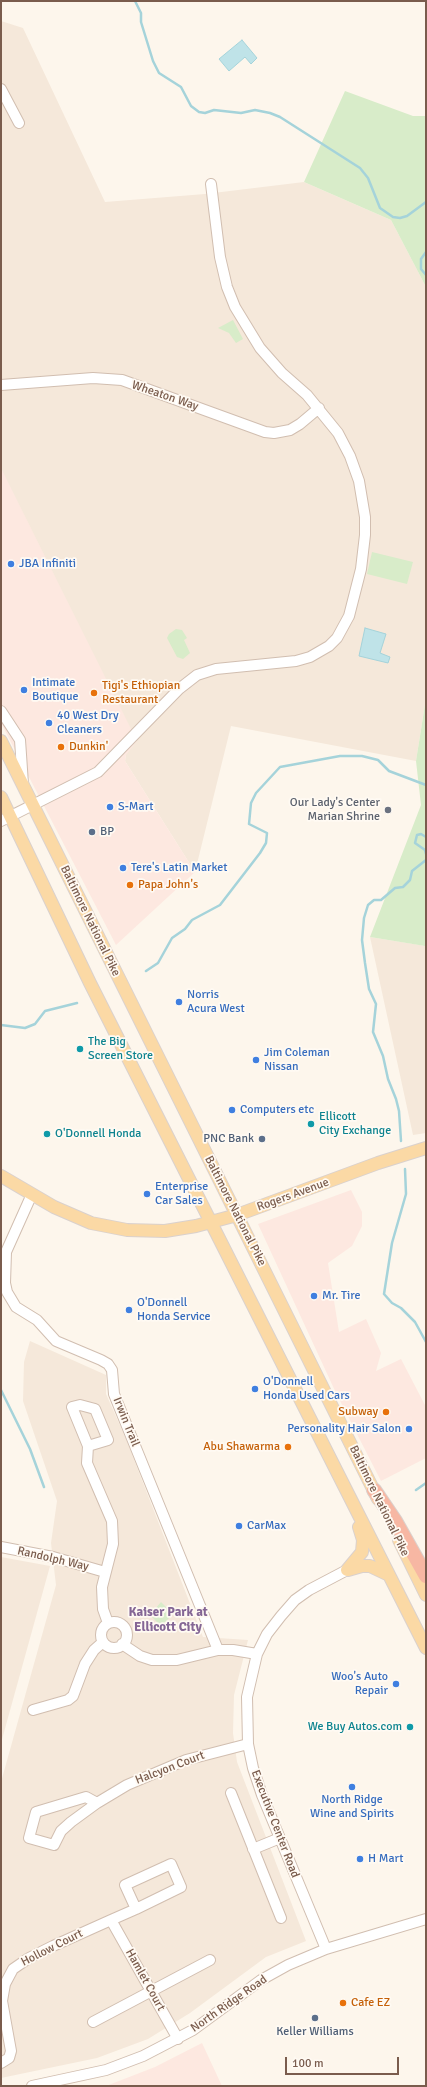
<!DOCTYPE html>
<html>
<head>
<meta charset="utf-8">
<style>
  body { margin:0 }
  #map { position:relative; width:427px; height:2087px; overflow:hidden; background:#fdf6ec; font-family:Signika,sans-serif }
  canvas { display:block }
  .frame { position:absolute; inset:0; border:2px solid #7a5c4d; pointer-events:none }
  .scale { position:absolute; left:285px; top:2057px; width:114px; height:18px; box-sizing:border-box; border:2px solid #7a5c4d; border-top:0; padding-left:5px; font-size:12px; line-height:14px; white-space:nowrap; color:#7a5c4d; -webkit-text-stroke:3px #fffaf3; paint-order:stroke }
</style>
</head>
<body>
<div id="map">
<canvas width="427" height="2087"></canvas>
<div class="frame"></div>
<div class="scale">100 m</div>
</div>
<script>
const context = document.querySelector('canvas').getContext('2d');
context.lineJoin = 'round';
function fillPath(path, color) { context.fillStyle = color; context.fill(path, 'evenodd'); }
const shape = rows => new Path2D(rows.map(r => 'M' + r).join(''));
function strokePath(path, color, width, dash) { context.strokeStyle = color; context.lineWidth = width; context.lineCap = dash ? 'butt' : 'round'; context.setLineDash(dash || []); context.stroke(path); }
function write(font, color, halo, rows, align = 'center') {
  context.font = font + ' Signika,sans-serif'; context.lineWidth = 3.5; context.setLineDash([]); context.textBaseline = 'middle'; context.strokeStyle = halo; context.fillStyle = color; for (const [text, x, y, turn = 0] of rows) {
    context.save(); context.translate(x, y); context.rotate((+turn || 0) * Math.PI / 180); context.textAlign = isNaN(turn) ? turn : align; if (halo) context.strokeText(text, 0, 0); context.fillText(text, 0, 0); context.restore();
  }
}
fillPath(shape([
  [1,21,23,28,105,202,205,194,304,182,391,220,426,287,426,698,416,761,231,726,195,872,125,761,126,755,1,470],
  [370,937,426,946,426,1133,413,1135],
  [30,1341,106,1375,106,1394,126,1439,203,1637,248,1640,234,1695,233,1733,237,1762,306,1941,266,1957,190,2013,148,2039,97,2058,1,2078,1,1782,56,1585,51,1543,57,1501,23,1401,24,1362],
  [1,1557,50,1566,1,1743]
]), '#f5e8da');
fillPath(shape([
  [1,468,137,741,126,755,125,761,195,872,116,945,1,723],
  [351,1190,362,1212,362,1226,352,1246,328,1263,339,1332,366,1319,381,1353,376,1371,401,1359,426,1407,426,1458,381,1481,336,1393,258,1224],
  [202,2043,222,2086,106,2086,155,2067]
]), '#fde8e0');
fillPath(shape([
  [345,91,413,116,426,116,426,287,391,220,304,182],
  [233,320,243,339,236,343,229,333,218,328],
  [372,552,413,562,407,584,367,574],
  [176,629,182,630,187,638,184,640,190,653,183,659,177,657,167,638,169,634],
  [426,698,426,936,425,946,370,937,421,805,416,761],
  [161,1602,173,1614,161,1626,150,1615]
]), '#d8ecc9');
const water = shape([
  [242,40,257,58,251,64,245,57,229,71,219,59,242,40],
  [365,628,386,634,380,653,390,657,388,663,359,656,365,628]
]);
fillPath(water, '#bfe3e8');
strokePath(water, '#a5d3da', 1);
strokePath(shape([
  [135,1,141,13,141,22,153,61,159,73,181,87,191,106,199,112,205,113,214,110,241,113,255,110,270,113,280,117,360,168,368,178,380,208,393,217,400,218,407,216,426,202],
  [426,252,421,259,421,269,426,275],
  [426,837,421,834,417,835,415,843,425,850,426,854],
  [146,971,158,963,172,938,185,929,192,920,220,905,260,853,266,843,267,833,249,824,251,803,256,793,280,767,340,756,362,756,378,760,389,771,426,785],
  [1,1025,25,1028,35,1024,45,1011,77,1003],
  [401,1141,399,1111,396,1099,388,1079,383,1056,373,1032,376,1004,369,989,365,963,362,940,364,918,368,905,374,900,381,900,395,888,403,887,410,880,412,871,426,860],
  [405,1169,406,1194,392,1243,384,1294,392,1303,401,1308,415,1322,426,1342],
  [1,1390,30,1449,44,1487],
  [416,1490,426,1483]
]), '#a5d3da', 2.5);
const minor = shape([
  [1,89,19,123],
  [1,385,93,378,122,380,265,432,274,433,290,430,300,424,319,408],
  [1,711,20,740,23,784],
  [1,821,98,772,179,689,197,675,216,669,296,661,310,657,329,646,337,638,349,616,361,569,365,535,365,517,359,481,350,456,338,433,307,395,282,373,260,348,235,307,227,287,220,257,211,184],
  [32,1194,6,1252,5,1283,7,1292,16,1307,37,1320,56,1341,101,1360,108,1364,112,1370,114,1394,218,1650],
  [88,1446,108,1440,95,1409,80,1405,72,1407,88,1446,87,1463,112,1521,113,1544,102,1587,103,1609,108,1623],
  [1,1547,53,1557,105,1572],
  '101 1635a13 13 0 1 1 26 0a13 13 0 1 1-26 0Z',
  [122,1644,140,1656,152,1660,177,1660,218,1650,233,1650,257,1654],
  [33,1710,68,1700,73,1696,85,1664,94,1650,103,1642],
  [231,1793,281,1918],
  [97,1803,86,1797,36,1812,29,1838,54,1845,61,1831,71,1822,97,1803,127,1785,186,1760,248,1744],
  [253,1849,280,1838],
  [111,1920,178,2039],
  [326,1949,262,1795,253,1768,248,1744,247,1697,257,1654,267,1634,281,1616,295,1600,309,1590,347,1570],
  [93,2022,210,1960],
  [1,2063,9,2058,11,2051,2,2001,5,1984,13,1969,29,1958,53,1946,111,1920,136,1909,181,1887,171,1864,125,1885,136,1909],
  [32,2086,106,2070,143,2056,193,2030,261,1980,288,1965,326,1949,426,1919]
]);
const major = shape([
  [1,741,378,1499],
  [1,797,90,983,426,1648],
  [1,1176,54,1207,91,1223,127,1230,165,1231,196,1226,237,1215,378,1163,426,1148],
  [399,1540,426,1595],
  [347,1570,362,1552,363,1540,359,1527],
  [348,1570,362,1566,370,1566,389,1575]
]);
const highway = shape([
  [374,1490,395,1521,426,1576]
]);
strokePath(minor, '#d1beb0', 12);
strokePath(major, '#dad1cd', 14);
strokePath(highway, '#dad1cd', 16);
strokePath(minor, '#fff', 10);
strokePath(major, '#fbd9a5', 12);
strokePath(highway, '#f7b7a3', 14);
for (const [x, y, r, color] of [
  [11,564,4,"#3f7fe0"],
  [24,690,4,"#3f7fe0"],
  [94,693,4,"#e8710a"],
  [49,723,4,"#3f7fe0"],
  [61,747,4,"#e8710a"],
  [110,807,4,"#3f7fe0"],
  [388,810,4,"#6b7280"],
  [92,832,4,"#5c6f8a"],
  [123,868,4,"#3f7fe0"],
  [130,885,4,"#e8710a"],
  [179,1002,4,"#3f7fe0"],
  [80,1049,4,"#0f9aa8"],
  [256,1060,4,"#3f7fe0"],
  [232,1110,4,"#3f7fe0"],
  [311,1124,4,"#0f9aa8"],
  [47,1134,4,"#0f9aa8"],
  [262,1139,4,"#5c6f8a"],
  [147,1194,4,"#3f7fe0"],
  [314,1296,4,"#3f7fe0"],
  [129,1310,4,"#3f7fe0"],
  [255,1389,4,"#3f7fe0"],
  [386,1412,4,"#e8710a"],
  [409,1429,4,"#3f7fe0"],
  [288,1447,4,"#e8710a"],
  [239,1526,4,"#3f7fe0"],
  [396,1684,4,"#3f7fe0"],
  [410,1727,4,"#0f9aa8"],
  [352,1787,4,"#3f7fe0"],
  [360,1859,4,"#3f7fe0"],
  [343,2003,4,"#e8710a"],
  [315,2018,4,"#5c6f8a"]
]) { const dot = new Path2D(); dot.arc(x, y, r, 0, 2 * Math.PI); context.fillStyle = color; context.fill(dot); strokePath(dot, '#fffaf3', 1.5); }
write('12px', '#7a5c4d', '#fffaf3', [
  ["Wheaton Way",165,396,19],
  ["Baltimore National Pike",90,921,64],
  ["Rogers Avenue",293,1195,-20],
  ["Baltimore National Pike",235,1211,63],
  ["Irwin Trail",126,1422,68],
  ["Baltimore National Pike",379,1501,64],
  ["Randolph Way",53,1559,13],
  ["Halcyon Court",170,1768,-21],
  ["Executive Center Road",275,1824,69],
  ["Hollow Court",52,1948,-27],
  ["Hamlet Court",145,1980,61],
  ["North Ridge Road",229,2004,-35]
]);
write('12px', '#366cbe', '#fffaf3', [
  ["JBA Infiniti",19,564],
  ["Intimate",32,683],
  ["Boutique",32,697],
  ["40 West Dry",57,716],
  ["Cleaners",57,730],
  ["S-Mart",118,807],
  ["Tere's Latin Market",131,868],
  ["Norris",187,995],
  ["Acura West",187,1009],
  ["Jim Coleman",264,1053],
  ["Nissan",264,1067],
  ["Computers etc",240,1110],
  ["Enterprise",155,1187],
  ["Car Sales",155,1201],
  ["Mr. Tire",322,1296],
  ["O'Donnell",137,1303],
  ["Honda Service",137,1317],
  ["O'Donnell",263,1382],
  ["Honda Used Cars",263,1396],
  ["Personality Hair Salon",401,1429,"right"],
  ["CarMax",247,1526],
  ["Woo's Auto",388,1677,"right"],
  ["Repair",388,1691,"right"],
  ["North Ridge",352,1800,"center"],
  ["Wine and Spirits",352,1814,"center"],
  ["H Mart",368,1859]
], 'left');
write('12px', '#c56008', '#fffaf3', [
  ["Tigi's Ethiopian",102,686],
  ["Restaurant",102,700],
  ["Dunkin'",69,747],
  ["Papa John's",138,885],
  ["Subway",378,1412,"right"],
  ["Abu Shawarma",280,1447,"right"],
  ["Cafe EZ",351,2003]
], 'left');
write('12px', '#5b616d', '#fffaf3', [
  ["Our Lady's Center",380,803],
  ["Marian Shrine",380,817]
], 'right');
write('12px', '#4e5e75', '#fffaf3', [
  ["BP",100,832],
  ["PNC Bank",254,1139,"right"],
  ["Keller Williams",315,2032,"center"]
], 'left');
write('12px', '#0d838f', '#fffaf3', [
  ["The Big",88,1042],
  ["Screen Store",88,1056],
  ["Ellicott",319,1117],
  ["City Exchange",319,1131],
  ["O'Donnell Honda",55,1134],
  ["We Buy Autos.com",402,1727,"right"]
], 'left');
write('bold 13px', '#846695', '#fffaf3', [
  ["Kaiser Park at",168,1613],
  ["Ellicott City",168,1628]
]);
</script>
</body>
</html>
